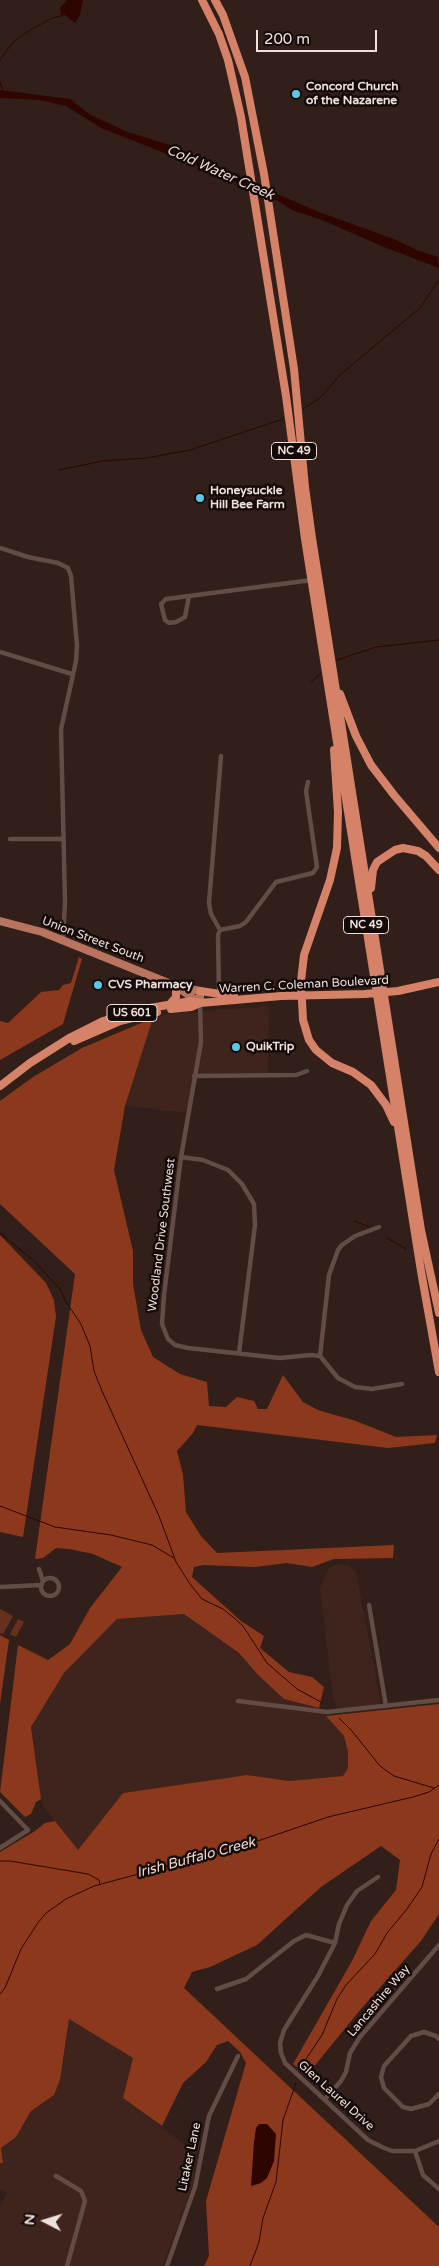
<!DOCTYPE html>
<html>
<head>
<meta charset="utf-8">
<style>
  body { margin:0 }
  #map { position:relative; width:439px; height:2266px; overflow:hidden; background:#321f19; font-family:"Varela Round",sans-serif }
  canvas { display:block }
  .north { position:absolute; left:20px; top:2196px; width:50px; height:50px; -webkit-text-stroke:4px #140b09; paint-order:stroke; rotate:275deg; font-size:14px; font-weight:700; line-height:20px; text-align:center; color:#eee0dc }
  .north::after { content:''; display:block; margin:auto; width:18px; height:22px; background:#eee0dc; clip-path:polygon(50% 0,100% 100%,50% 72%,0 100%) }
  .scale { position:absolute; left:256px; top:30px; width:121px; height:22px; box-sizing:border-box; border:2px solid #eee0dc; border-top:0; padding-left:6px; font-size:15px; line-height:18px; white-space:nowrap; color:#eee0dc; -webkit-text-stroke:4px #140b09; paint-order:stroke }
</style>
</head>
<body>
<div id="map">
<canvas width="439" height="2266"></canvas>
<div class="north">N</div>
<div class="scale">200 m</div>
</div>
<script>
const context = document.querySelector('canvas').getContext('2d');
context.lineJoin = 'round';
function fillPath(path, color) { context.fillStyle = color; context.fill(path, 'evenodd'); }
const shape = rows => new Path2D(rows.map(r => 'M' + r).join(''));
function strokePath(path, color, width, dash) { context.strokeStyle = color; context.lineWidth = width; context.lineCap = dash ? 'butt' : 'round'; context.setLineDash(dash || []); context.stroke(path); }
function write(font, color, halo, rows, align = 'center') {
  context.font = font + ' "Varela Round",sans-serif'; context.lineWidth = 5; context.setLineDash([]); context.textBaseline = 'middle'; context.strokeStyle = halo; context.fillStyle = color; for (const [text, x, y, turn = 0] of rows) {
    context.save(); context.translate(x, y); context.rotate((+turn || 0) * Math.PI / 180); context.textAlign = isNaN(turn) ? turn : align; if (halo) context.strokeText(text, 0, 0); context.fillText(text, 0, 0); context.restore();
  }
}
fillPath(shape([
  [269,1006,268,1073,196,1075,190,1113,125,1106,153,1018,167,1014],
  [347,1564,356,1572,381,1703,378,1705,342,1709,336,1706,333,1697,320,1588,328,1569,335,1565],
  [184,1614,239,1653,258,1675,284,1699,319,1708,344,1736,348,1752,348,1768,343,1776,289,1781,247,1775,123,1793,78,1850,42,1805,31,1727,64,1673,117,1619],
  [69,2019,133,2058,123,2098,196,2153,193,2184,163,2266,0,2266,0,2206,7,2193,0,2190,0,2163,3,2162,1,2148,16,2137,31,2111,54,2095,60,2080]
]), '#3e241c');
fillPath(shape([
  [0,1609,13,1616,3,1634,0,1633],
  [18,1619,24,1622,16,1637,10,1634]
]), '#672f1d');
fillPath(shape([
  [79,957,82,959,63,1024,0,1060,0,1021,8,1023,41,992,59,990,63,985,71,983],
  [153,1018,125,1106,114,1170,133,1251,133,1284,141,1330,153,1357,180,1374,207,1382,209,1406,226,1407,237,1397,254,1401,258,1409,267,1409,283,1375,303,1402,318,1410,356,1421,396,1437,437,1435,435,1443,388,1448,197,1425,193,1433,177,1451,183,1475,186,1512,201,1536,217,1553,394,1545,393,1558,334,1559,312,1567,287,1563,255,1567,203,1565,194,1567,192,1577,241,1621,264,1636,260,1648,289,1672,312,1677,324,1687,319,1708,284,1699,258,1675,239,1653,184,1614,117,1619,64,1673,31,1727,41,1799,36,1802,31,1814,25,1817,0,1792,18,1645,48,1660,70,1644,90,1608,122,1567,93,1554,69,1549,56,1548,43,1558,35,1559,75,1274,0,1204,0,1101,33,1077,82,1048],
  [0,1235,46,1283,54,1300,56,1317,23,1537,0,1532],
  [0,1635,9,1640,0,1704],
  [439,1704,439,1914,421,1941,361,2009,307,2075,293,2064,352,1961,371,1921,396,1890,400,1860,381,1846,321,1887,257,1945,210,1967,192,1972,184,1988,439,2227,439,2266,204,2266,209,2256,206,2201,246,2063,240,2052,228,2041,217,2045,206,2062,183,2083,162,2126,123,2098,133,2058,69,2019,60,2080,54,2095,31,2111,16,2137,1,2148,3,2163,0,2163,0,1852,35,1831,45,1823,55,1821,78,1850,123,1793,247,1775,289,1781,343,1776,348,1768,348,1752,344,1736,326,1716]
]), '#8b381d');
fillPath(shape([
  [67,0,83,0,80,15,75,23,65,15,61,16,60,8],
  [0,90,70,99,89,114,125,131,173,146,203,162,319,212,394,239,417,250,438,257,439,268,384,247,322,220,292,210,278,201,195,165,101,128,66,106,40,100,0,98],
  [259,2124,267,2124,276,2134,274,2161,267,2178,261,2183,251,2186,254,2142,256,2128]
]), '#2f0500');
strokePath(shape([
  [0,60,13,42,32,29,52,18,61,16],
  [0,82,3,91],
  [303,409,321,397,340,375,421,307,435,285,439,282],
  [59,470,103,461,146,458,190,450,283,419],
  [337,660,376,647,439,640],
  [311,682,321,673],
  [354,1221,369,1227],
  [0,1233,34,1261,60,1289,66,1302,81,1324,90,1346,94,1371,102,1391,159,1516,176,1562,190,1584,202,1599,223,1609,234,1618,243,1626,267,1663,297,1689,321,1702],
  [387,1238,406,1249],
  [0,1506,55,1527,111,1535,152,1545,174,1558],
  [339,1718,352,1731,380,1766,394,1776,434,1788],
  [0,1861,10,1861,88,1874,99,1880,100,1885],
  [0,1994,5,1988,21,1949,37,1924,46,1913,66,1899,94,1886,246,1845,328,1817,413,1797,429,1792,439,1785],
  [300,2068,322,2035,337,1999,346,1985,375,1954,387,1933,407,1909,422,1887,431,1854,439,1839],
  [250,2266,259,2242,263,2218,276,2182,283,2120,296,2083]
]), '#2f0500', 1);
strokePath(shape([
  [0,548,28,557,58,563,68,568,71,576,77,646,76,661,61,729,65,902,63,940],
  [189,596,185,617,176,622,169,623,165,620,161,604,166,599,312,580],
  [0,652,72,674],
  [10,839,62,839],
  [220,930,211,914,209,903,221,756],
  [219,994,218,935,220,930,240,926,246,922,276,882,313,873,317,867,306,791,308,782],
  [200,1003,201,1042,181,1157,164,1295,162,1324,168,1339,175,1345,188,1348,280,1358,311,1355,320,1356,338,1378,355,1387,372,1389,402,1384],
  [194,1076,296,1075,307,1071],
  [181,1157,203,1160,228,1170,242,1184,254,1204,255,1225,239,1353],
  [320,1356,329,1275,338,1250,342,1245,355,1236,379,1227],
  [39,1569,43,1581],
  '41 1587a9 9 0 1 1 18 0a9 9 0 1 1-18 0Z',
  [0,1587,41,1585],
  [369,1605,386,1706],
  [238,1701,327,1712,439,1700],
  [0,1801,28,1830,0,1848],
  [378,1877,357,1891,347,1905,339,1924,335,1943,318,1976,284,2030,280,2043,281,2053,285,2063,368,2140,382,2147,392,2151,415,2151,439,2141],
  [217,1989,246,1979,294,1941,306,1935,335,1943],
  [439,2039,436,2036,424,2032,411,2036,384,2066,381,2077,384,2088,403,2107,411,2109,429,2104,439,2094],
  [325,2099,341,2081,346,2072,350,2053,360,2037,439,1945],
  [415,2151,423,2175,439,2189],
  [56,2176,81,2191,85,2201,67,2266],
  [167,2266,195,2187,209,2116,238,2056]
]), '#624c45', 4.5);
strokePath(shape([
  [0,921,42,932,176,986,200,991,200,1003],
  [177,987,200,1003]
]), '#b8745f', 8);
strokePath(shape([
  [202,0,219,34,228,60,241,117,286,396,305,539,356,863,421,1271,439,1372],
  [215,0,223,15,245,77,264,174,294,369,305,487,312,538,421,1230,439,1313],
  [340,694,356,736,371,765,394,795,439,848],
  [334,750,338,812,337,848,330,880,304,955,301,981,303,1020,309,1040,316,1050,332,1063,353,1072,371,1085,386,1105,394,1122],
  [371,888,373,870,377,862,395,850,403,848,418,851,426,856,439,870],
  [200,991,234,996],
  [170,1004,176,997,176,986],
  [171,1009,191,1007,200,1003],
  [74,1041,120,1021,157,1012],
  [0,1086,30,1063,71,1037,103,1021,144,1009,191,1001,200,1003,281,996,365,994,398,991,439,982]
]), '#d58268', 8);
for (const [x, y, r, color] of [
  [296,94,5,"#5ac8e5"],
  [200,498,5,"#5ac8e5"],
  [98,985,5,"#5ac8e5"],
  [236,1047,5,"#5ac8e5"]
]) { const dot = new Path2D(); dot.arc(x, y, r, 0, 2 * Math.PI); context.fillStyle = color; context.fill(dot); strokePath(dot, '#140b09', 2); }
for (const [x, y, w] of [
  [294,451,45],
  [366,925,45],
  [132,1013,50]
]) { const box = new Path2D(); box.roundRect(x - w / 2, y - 8.5, w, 17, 4); context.fillStyle = '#140b09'; context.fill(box); strokePath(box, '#eee0dc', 1); }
write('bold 11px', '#eee0dc', null, [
  ["NC 49",294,451],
  ["NC 49",366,925],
  ["US 601",132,1013]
]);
write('bold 12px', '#eee0dc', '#140b09', [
  ["Concord Church",306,87],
  ["of the Nazarene",306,101],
  ["Honeysuckle",210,491],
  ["Hill Bee Farm",210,505],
  ["CVS Pharmacy",108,985],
  ["QuikTrip",246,1047]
], 'left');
write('12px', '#eee0dc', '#140b09', [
  ["Union Street South",93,940,21],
  ["Warren C. Coleman Boulevard",304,985,-3],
  ["Woodland Drive Southwest",162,1235,-83],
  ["Lancashire Way",379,2001,-50],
  ["Glen Laurel Drive",336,2096,42],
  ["Litaker Lane",190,2157,-78]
]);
write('italic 14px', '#f0d7cf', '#140b09', [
  ["Cold Water Creek",220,173,24],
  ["Irish Buffalo Creek",196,1858,-15]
]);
</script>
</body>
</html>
